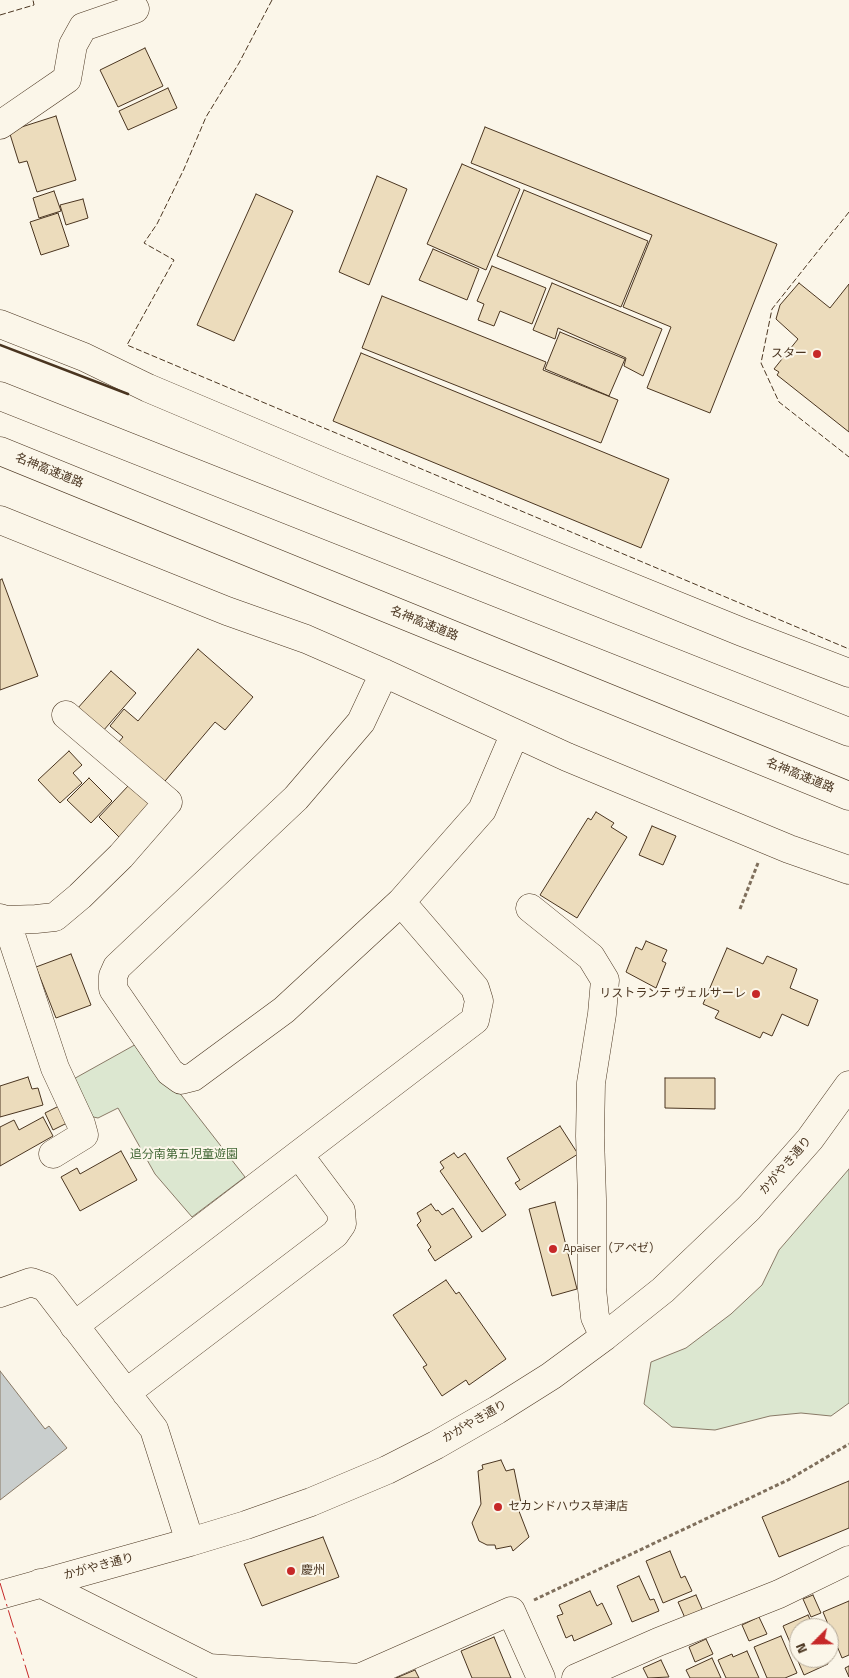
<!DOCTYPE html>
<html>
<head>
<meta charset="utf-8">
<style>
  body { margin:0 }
  #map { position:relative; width:849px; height:1678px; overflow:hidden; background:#fbf6e9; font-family:"Titillium Web",sans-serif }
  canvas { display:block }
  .north { position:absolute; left:789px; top:1618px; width:50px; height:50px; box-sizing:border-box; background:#fbf6e9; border:1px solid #b4a999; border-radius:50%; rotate:247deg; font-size:14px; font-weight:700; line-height:20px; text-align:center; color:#4a3520 }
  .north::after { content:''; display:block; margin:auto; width:18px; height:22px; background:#c62828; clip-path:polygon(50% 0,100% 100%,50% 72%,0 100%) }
</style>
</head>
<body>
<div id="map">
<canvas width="849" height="1678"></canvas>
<div class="north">N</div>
</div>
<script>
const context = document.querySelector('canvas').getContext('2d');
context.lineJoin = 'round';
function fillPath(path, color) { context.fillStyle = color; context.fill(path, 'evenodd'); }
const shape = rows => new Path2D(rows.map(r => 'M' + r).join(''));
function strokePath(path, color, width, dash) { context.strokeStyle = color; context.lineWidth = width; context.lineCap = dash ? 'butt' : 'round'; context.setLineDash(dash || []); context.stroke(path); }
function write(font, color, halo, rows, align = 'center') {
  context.font = font + ' "Titillium Web","Noto Sans JP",sans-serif'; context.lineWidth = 4; context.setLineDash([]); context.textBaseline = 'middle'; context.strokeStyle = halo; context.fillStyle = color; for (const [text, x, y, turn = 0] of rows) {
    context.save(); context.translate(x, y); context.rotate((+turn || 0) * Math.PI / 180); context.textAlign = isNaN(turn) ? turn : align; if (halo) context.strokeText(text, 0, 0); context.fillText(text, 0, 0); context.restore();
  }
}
const green = shape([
  [140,1042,245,1177,192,1217,155,1174,118,1108,98,1118,84,1115,70,1081,140,1042],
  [849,1169,849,1403,831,1416,801,1413,770,1416,715,1430,672,1427,644,1404,651,1362,686,1348,731,1314,762,1285,779,1250,849,1169]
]);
fillPath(green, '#dce7d0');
strokePath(green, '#887966', 1);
const water = shape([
  [0,1371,45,1429,49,1426,67,1448,0,1500,0,1371]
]);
fillPath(water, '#c9cecd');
strokePath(water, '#887966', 1);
const building = shape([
  [145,48,163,86,118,107,100,70,145,48],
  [168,88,177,108,128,130,119,111,168,88],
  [56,116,76,180,37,192,27,161,19,163,9,131,56,116],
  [485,127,777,244,710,413,647,388,671,327,623,307,652,235,471,163,485,127],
  [462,164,520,189,486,270,427,244,462,164],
  [377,176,407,189,369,285,339,272,377,176],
  [524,190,648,241,621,307,497,256,524,190],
  [54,191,61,211,39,218,33,198,54,191],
  [256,194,293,211,234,341,197,325,256,194],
  [83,199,88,218,66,225,60,205,83,199],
  [58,213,69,246,41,255,30,222,58,213],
  [433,249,479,269,467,300,419,280,433,249],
  [492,266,546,288,532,324,500,311,494,326,478,320,484,304,477,301,492,266],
  [552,283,662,329,643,376,624,366,626,358,558,328,555,339,533,330,552,283],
  [799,283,830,308,849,284,849,432,777,375,779,372,774,369,798,339,776,319,780,305,799,283],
  [382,296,546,362,543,370,618,400,601,443,362,348,382,296],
  [560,332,625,359,609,396,545,369,560,332],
  [361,353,669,479,641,548,333,421,361,353],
  [2,579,38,676,0,690,0,580,2,579],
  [198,649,253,697,225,730,215,722,160,787,114,748,123,737,110,726,124,709,138,721,198,649],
  [111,671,136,693,103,731,77,709,111,671],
  [69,751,82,765,73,773,82,783,60,803,38,780,69,751],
  [89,778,112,801,91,823,67,800,89,778],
  [129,785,150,805,119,837,99,817,129,785],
  [596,812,614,823,611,827,627,837,577,918,540,895,588,818,591,820,596,812],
  [652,826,676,836,663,865,639,855,652,826],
  [646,941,667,950,662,961,666,963,656,988,626,972,636,947,642,950,646,941],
  [727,948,763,964,767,956,797,969,790,988,818,1000,808,1026,782,1014,772,1036,763,1032,760,1038,715,1018,719,1011,703,1004,727,948],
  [71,954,91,1005,56,1018,36,967,71,954],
  [28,1077,32,1089,38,1088,43,1105,0,1117,0,1086,28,1077],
  [665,1078,715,1078,715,1109,665,1108,665,1078],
  [61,1105,69,1122,53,1130,45,1113,61,1105],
  [43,1117,53,1136,0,1166,0,1127,14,1120,19,1130,43,1117],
  [560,1126,578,1154,520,1190,515,1183,520,1180,507,1158,560,1126],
  [121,1151,137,1180,80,1211,61,1177,77,1168,80,1174,121,1151],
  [454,1153,458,1158,465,1153,506,1215,482,1232,440,1171,444,1168,440,1162,454,1153],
  [555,1202,577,1289,552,1296,529,1209,555,1202],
  [431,1204,436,1211,438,1210,442,1215,453,1208,472,1237,435,1261,428,1250,431,1247,417,1225,421,1221,417,1213,431,1204],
  [446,1280,456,1294,459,1292,506,1359,469,1385,466,1380,442,1396,423,1367,427,1365,393,1315,446,1280],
  [501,1460,506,1471,514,1469,521,1503,517,1506,529,1537,513,1551,511,1546,496,1549,495,1545,487,1545,479,1541,472,1523,481,1504,478,1471,483,1469,482,1465,501,1460],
  [849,1481,849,1528,779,1557,762,1517,849,1481],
  [323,1537,339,1577,262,1606,244,1564,323,1537],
  [670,1551,681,1578,685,1576,692,1591,663,1603,646,1561,670,1551],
  [639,1576,650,1600,654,1599,659,1611,632,1622,617,1586,639,1576],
  [590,1591,597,1606,602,1603,612,1624,574,1641,572,1635,566,1638,557,1616,563,1614,559,1605,590,1591],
  [696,1595,703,1611,685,1618,678,1602,696,1595],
  [813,1595,821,1613,811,1617,803,1599,813,1595],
  [849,1601,849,1655,842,1658,823,1612,849,1601],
  [808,1615,814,1628,799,1628,799,1658,826,1658,828,1664,804,1675,783,1626,808,1615],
  [759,1617,767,1634,749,1641,742,1625,759,1617],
  [781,1636,797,1673,785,1678,767,1678,754,1647,781,1636],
  [494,1637,511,1678,472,1678,461,1651,494,1637],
  [706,1639,713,1654,695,1662,689,1647,706,1639],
  [747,1651,759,1678,726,1678,718,1660,732,1654,733,1657,747,1651],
  [712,1658,721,1678,690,1678,686,1670,712,1658],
  [661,1660,669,1677,648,1678,643,1668,661,1660],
  [849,1666,849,1677,845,1668,849,1666],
  [415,1670,419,1678,396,1678,415,1670]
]);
fillPath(building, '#ecdcbc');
strokePath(building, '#4a3520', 1);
const minor = shape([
  [0,125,67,79,73,45,83,27,135,9],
  [0,324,84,357,148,388,333,466,742,632,849,673],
  [0,520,227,611,306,639,384,673,567,757,789,849,849,870],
  [384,673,361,722,296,798,117,967,113,976,113,989,170,1072,181,1080,193,1077,284,1010,401,902,482,810,515,733],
  [530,908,591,957,605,980,602,1014,591,1083,590,1136,592,1199,592,1289,595,1317,604,1337],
  [0,918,6,920,36,919,55,917,80,896,121,856,168,802,66,715],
  [6,920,55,1068,81,1124,84,1135,53,1154],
  [0,1293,31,1282,45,1287,154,1429,190,1542],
  [74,1326,475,1020,479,1001,475,988,401,902],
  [126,1393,335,1234,342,1224,341,1211,299,1155],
  [40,1583,209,1668,359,1678,511,1611,541,1678],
  [0,1595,190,1542,246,1525,311,1502,387,1470,436,1445,497,1410,551,1376,604,1337,663,1290,749,1208,810,1139,849,1085],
  [576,1678,658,1642,779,1594,849,1560]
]);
const highway = shape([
  [0,396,849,732],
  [0,451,849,796]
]);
strokePath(minor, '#4a3520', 29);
strokePath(highway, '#4a3520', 29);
strokePath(shape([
  [740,909,758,863],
  [534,1600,788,1480,849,1444]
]), '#7f6f5c', 3, [4, 2.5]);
strokePath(minor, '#fbf6e9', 28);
strokePath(highway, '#fbf6e9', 28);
strokePath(shape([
  [272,0,239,63,206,117,184,169,157,224,144,243,174,260,127,345,849,649],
  [0,15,34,5,33,0],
  [849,212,772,309,761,363,779,402,849,457]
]), '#4a3520', 1, [6, 2.5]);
strokePath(shape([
  [0,345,128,394]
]), '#4a3520', 2.5);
strokePath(shape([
  [0,1583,29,1678]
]), '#c62828', 1, [18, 4, 2.5, 4]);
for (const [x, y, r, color] of [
  [817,354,5,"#c62828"],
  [756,994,5,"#c62828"],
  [553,1249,5,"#c62828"],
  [498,1507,5,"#c62828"],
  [291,1571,5,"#c62828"]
]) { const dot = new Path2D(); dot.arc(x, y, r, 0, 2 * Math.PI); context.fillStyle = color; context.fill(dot); strokePath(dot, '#fbf6e9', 2); }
write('12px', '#4a3520', '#fbf6e9', [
  ["スター",807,354,"right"],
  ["リストランテ ヴェルサーレ",746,994,"right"],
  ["Apaiser（アペゼ）",563,1249],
  ["セカンドハウス草津店",508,1507],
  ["慶州",301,1571]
], 'left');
write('12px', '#4a3520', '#fbf6e9', [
  ["名神高速道路",49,471,22],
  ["名神高速道路",424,624,22],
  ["名神高速道路",800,776,22],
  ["かがやき通り",786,1166,-49],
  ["かがやき通り",475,1422,-30],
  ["かがやき通り",99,1567,-15]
]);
write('12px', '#436837', '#fbf6e9', [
  ["追分南第五児童遊園",184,1155]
]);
</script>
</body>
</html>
